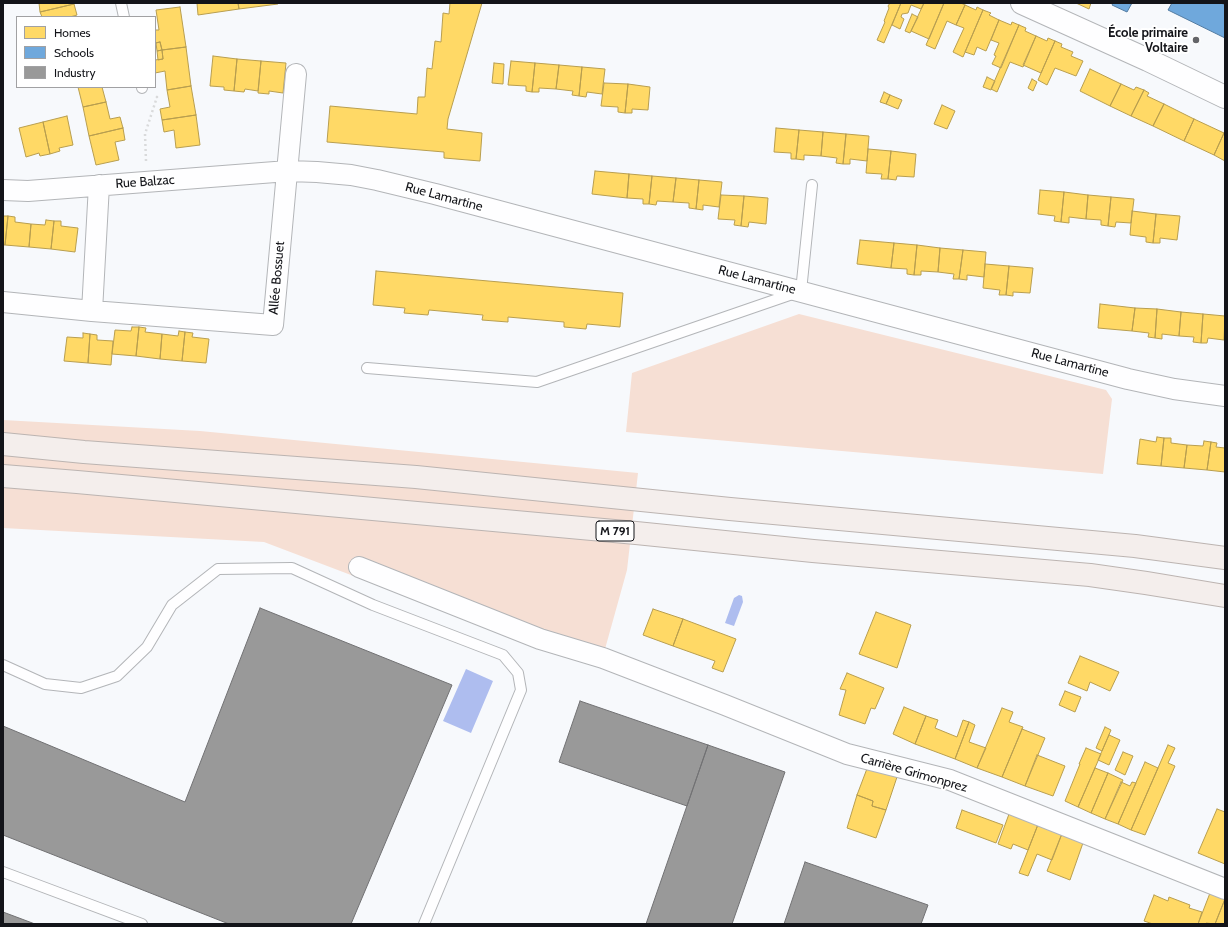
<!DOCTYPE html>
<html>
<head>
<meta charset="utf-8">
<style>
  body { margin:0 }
  #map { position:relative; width:1228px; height:927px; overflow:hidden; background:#f7f9fc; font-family:Cabin,sans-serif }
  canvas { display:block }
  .frame { position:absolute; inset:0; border:4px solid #131419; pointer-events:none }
  .legend { position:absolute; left:16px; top:16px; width:140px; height:72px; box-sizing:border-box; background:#fff; border:1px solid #a1a1a3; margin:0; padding:5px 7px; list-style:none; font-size:12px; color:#131419 }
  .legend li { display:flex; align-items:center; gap:8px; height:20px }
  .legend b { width:20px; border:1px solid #a1a1a3 }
</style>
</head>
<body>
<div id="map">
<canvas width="1228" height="927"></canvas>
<div class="frame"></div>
<ul class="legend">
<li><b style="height:11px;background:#ffd966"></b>Homes</li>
<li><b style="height:11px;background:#6fa8dc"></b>Schools</li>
<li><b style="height:11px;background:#999"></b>Industry</li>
</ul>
</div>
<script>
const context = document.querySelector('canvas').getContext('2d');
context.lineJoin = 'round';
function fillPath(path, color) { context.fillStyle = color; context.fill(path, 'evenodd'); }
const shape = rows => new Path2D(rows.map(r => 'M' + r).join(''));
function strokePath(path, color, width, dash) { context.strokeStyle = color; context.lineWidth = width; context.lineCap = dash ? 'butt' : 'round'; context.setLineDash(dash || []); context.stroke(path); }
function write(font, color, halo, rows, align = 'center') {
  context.font = font + ' Cabin,sans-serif'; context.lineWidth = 4; context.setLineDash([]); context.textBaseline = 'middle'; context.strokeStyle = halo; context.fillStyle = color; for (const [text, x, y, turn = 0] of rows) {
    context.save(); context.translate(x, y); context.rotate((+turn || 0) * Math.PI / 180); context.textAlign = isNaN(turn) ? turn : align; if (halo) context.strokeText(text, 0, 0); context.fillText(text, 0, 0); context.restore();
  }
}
fillPath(shape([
  [799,314,1106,390,1112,399,1103,474,626,432,632,373],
  [3,420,200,431,638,473,627,570,600,667,530,643,264,542,3,528]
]), '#f6dfd4');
fillPath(shape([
  [739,595,742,596,743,602,734,626,725,623,734,598],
  [466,669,493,681,471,733,443,721]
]), '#aebdef');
const homes = shape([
  [39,3,74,3,74,4,40,12,39,3],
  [197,3,238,3,239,9,198,15,197,3],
  [238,3,278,3,278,4,239,9,238,3],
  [450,3,482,3,448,119,447,129,482,133,480,161,444,158,444,152,327,142,330,106,417,114,418,97,425,97,427,68,432,69,435,41,441,42,443,13,449,14,450,3],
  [890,3,901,3,884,43,877,40,885,22,884,21,889,8,888,6,890,3],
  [901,3,924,3,921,9,911,5,908,13,902,14,901,17,904,19,900,29,892,25,901,3],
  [924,3,944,3,929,39,911,31,924,3],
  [944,3,961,3,965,5,956,25,947,21,935,49,926,45,944,3],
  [1076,3,1091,3,1089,9,1076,3],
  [74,4,77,15,70,17,42,17,40,12,74,4],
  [965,5,976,10,977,7,983,10,963,57,953,52,964,28,956,25,965,5],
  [180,7,186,47,162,50,160,42,155,43,155,30,159,30,156,10,180,7],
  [983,10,991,13,989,15,999,20,986,51,977,47,974,55,965,52,983,10],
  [912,14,918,17,910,33,905,31,912,14],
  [999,20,1011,25,1012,22,1019,25,1001,68,992,64,996,56,994,55,999,43,991,40,999,20],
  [1019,25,1026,28,1025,31,1036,36,1023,67,1010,62,997,92,991,89,1019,25],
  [1036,36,1047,41,1048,38,1055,41,1041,73,1023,65,1036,36],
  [1055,41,1062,44,1061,47,1073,52,1071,56,1083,61,1076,76,1055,68,1047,85,1038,80,1055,41],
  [160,42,162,50,157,51,156,43,160,42],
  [186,47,191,86,167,90,165,71,155,73,155,60,163,59,162,50,186,47],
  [162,50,163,59,158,60,157,51,162,50],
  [213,56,237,59,234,91,224,90,224,87,210,86,213,56],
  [237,59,261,61,258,91,245,89,244,92,234,91,237,59],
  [261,61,286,63,283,93,269,91,269,94,258,93,261,61],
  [511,61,535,63,532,92,526,91,526,86,508,85,511,61],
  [494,63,504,64,503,84,492,83,494,63],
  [535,63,559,65,556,89,539,88,539,92,532,92,535,63],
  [559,65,582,67,579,96,572,95,573,91,556,89,559,65],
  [582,67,605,69,602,94,587,92,586,97,579,96,582,67],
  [1090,69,1121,84,1110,106,1080,91,1090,69],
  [987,77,995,81,991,90,983,87,987,77],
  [1032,79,1037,82,1033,91,1028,88,1032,79],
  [604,83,628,84,625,113,618,112,618,107,601,106,604,83],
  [628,84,650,87,648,110,632,109,632,113,625,113,628,84],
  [1121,84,1134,90,1136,87,1144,90,1131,116,1110,106,1121,84],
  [191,86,196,115,162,120,160,109,170,107,167,90,191,86],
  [78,87,102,87,106,102,83,107,78,87],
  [1144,90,1149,93,1147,96,1164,104,1153,126,1131,116,1144,90],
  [884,92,890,95,886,104,880,102,884,92],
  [890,95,902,100,898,109,886,104,890,95],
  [106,102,110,119,120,117,123,128,89,136,83,107,106,102],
  [1164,104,1194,119,1184,141,1153,126,1164,104],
  [942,105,955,111,947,129,934,124,942,105],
  [196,115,200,145,176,148,174,130,164,132,162,120,196,115],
  [67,116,73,145,59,148,60,151,50,154,43,122,67,116],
  [1194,119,1224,133,1214,155,1184,141,1194,119],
  [43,122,50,154,40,156,39,153,26,157,19,128,43,122],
  [123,128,125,140,115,142,119,160,96,165,89,136,123,128],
  [776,128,799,130,796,159,791,159,791,153,774,152,776,128],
  [799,130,823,132,821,156,804,155,804,160,796,159,799,130],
  [823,132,846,134,843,164,836,163,837,158,821,156,823,132],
  [1224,133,1225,134,1225,161,1214,155,1224,133],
  [846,134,869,136,867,161,850,159,850,164,843,164,846,134],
  [868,149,891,151,888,179,881,179,882,174,866,173,868,149],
  [891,151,916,154,914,177,897,176,896,180,888,179,891,151],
  [595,171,629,174,627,198,592,194,595,171],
  [629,174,652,176,649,204,643,204,643,199,627,198,629,174],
  [652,176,676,178,673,202,657,201,656,205,649,204,652,176],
  [676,178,699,180,696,209,689,208,689,203,673,202,676,178],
  [699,180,722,182,719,207,703,205,703,210,696,209,699,180],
  [1040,190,1064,192,1061,222,1054,221,1055,216,1038,214,1040,190],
  [1064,192,1088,195,1086,219,1069,217,1069,223,1061,222,1064,192],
  [721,195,744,196,741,226,734,225,735,220,718,219,721,195],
  [1088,195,1111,197,1108,226,1101,225,1101,220,1086,219,1088,195],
  [744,196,768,198,766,224,749,222,748,227,741,226,744,196],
  [1111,197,1134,199,1131,223,1116,222,1115,227,1108,226,1111,197],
  [1132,211,1156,214,1153,243,1146,242,1146,237,1130,235,1132,211],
  [1156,214,1180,216,1177,240,1160,238,1160,243,1153,243,1156,214],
  [3,216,8,216,5,245,3,245,3,216],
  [8,216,15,217,15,222,31,224,29,247,5,245,8,216],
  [46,220,54,221,51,249,29,247,31,224,45,225,46,220],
  [54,221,61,221,61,226,78,228,75,252,51,249,54,221],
  [860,240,894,243,891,268,857,264,860,240],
  [894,243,917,245,914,275,907,274,907,269,891,268,894,243],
  [917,245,940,248,938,272,921,271,921,275,914,275,917,245],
  [940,248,963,250,959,279,953,279,954,274,938,272,940,248],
  [963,250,986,252,984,277,967,275,967,280,959,279,963,250],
  [985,264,1009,266,1006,295,999,295,1000,290,983,288,985,264],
  [1009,266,1033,268,1030,293,1013,292,1013,296,1006,295,1009,266],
  [376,271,623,293,620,327,587,324,586,329,564,327,564,322,508,317,508,322,482,320,483,315,429,310,428,315,404,313,405,308,373,305,376,271],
  [1100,304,1135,308,1132,331,1098,328,1100,304],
  [1135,308,1157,309,1155,338,1148,337,1149,333,1132,331,1135,308],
  [1157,309,1181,312,1179,336,1162,334,1162,339,1155,338,1157,309],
  [1181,312,1203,314,1201,343,1193,342,1194,337,1179,336,1181,312],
  [1203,314,1225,316,1224,340,1208,338,1207,343,1201,343,1203,314],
  [132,327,139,327,136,356,112,354,115,330,131,331,132,327],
  [139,327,146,328,145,332,162,334,160,359,136,356,139,327],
  [179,331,185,332,182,361,160,359,162,334,178,336,179,331],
  [185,332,193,333,192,337,209,339,206,363,182,361,185,332],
  [83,333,90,334,88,363,64,361,67,337,83,338,83,333],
  [90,334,97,335,97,340,113,341,111,365,88,363,90,334],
  [1157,437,1164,438,1161,466,1137,464,1140,439,1156,442,1157,437],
  [1164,438,1171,438,1171,443,1187,445,1184,468,1161,466,1164,438],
  [1204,441,1211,442,1207,470,1184,468,1187,445,1203,446,1204,441],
  [1211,442,1217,443,1216,447,1225,448,1225,472,1207,470,1211,442],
  [653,609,683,619,673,646,643,635,653,609],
  [876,612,911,625,897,668,859,654,876,612],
  [683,619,736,639,723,672,712,668,715,661,673,646,683,619],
  [1080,656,1119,672,1110,691,1090,682,1087,691,1068,683,1080,656],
  [847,673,884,688,875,709,871,708,865,724,839,715,846,690,840,689,847,673],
  [1065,691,1081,697,1075,712,1059,705,1065,691],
  [904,707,926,716,915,744,893,734,904,707],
  [1002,708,1013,712,1009,722,1023,727,1002,777,977,768,1002,708],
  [926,716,938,720,935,728,957,737,963,720,969,722,955,759,915,744,926,716],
  [969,722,975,725,969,742,986,748,977,768,955,759,969,722],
  [1105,727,1111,730,1102,751,1096,748,1105,727],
  [1022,729,1045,738,1025,786,1002,777,1022,729],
  [1109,735,1120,740,1109,765,1098,760,1109,735],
  [1168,745,1175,748,1168,763,1175,766,1145,835,1131,830,1168,745],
  [1086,748,1101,754,1078,807,1065,801,1080,764,1079,764,1086,748],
  [1123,752,1133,756,1125,775,1115,770,1123,752],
  [1037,755,1065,766,1053,796,1025,786,1037,755],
  [1145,762,1158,768,1131,830,1118,824,1145,762],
  [868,766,898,774,886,810,872,806,873,801,857,795,868,766],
  [1095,768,1108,773,1091,813,1078,807,1095,768],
  [1108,773,1123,780,1105,819,1091,813,1108,773],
  [1121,782,1130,786,1132,782,1136,783,1118,824,1105,819,1121,782],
  [857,795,873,801,872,806,886,810,876,838,847,828,857,795],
  [1217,809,1225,812,1225,864,1198,853,1217,809],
  [962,810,1003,825,996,843,956,828,962,810],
  [1019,813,1039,822,1028,850,1013,844,1011,849,998,844,1009,814,1017,817,1019,813],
  [1039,822,1063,831,1052,860,1037,854,1028,876,1019,873,1039,822],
  [1063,831,1084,840,1070,880,1047,871,1063,831],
  [1210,893,1225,899,1215,924,1206,923,1206,924,1198,924,1210,893],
  [1154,895,1168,901,1169,897,1190,905,1189,908,1202,912,1198,924,1153,924,1144,921,1154,895],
  [1225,899,1225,924,1215,924,1225,899]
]);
fillPath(homes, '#ffd966');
strokePath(homes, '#b89e4f', 1);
const schools = shape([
  [1113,3,1132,3,1127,12,1112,5,1113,3],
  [1172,3,1221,3,1225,5,1225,38,1168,10,1172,3]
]);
fillPath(schools, '#6fa8dc');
strokePath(schools, '#537ca2', 1);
const industry = shape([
  [260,608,452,685,351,924,229,924,3,835,3,726,185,802,260,608],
  [580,701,708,745,687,806,559,762,580,701],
  [708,745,785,772,732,924,646,924,708,745],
  [805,862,928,905,921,924,784,924,805,862],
  [3,912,35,924,3,924,3,912]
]);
fillPath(industry, '#999');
strokePath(industry, '#717173', 1);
const service = shape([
  [121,3,124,17],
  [142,87,142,88],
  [367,368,537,382,801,291,812,185],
  [3,665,45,684,81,688,117,676,147,647,172,605,218,569,292,568,373,605,503,655,518,673,521,690,424,924],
  [3,872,142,924]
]);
const minor = shape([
  [3,190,28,191,288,171,317,172,351,175,377,180,435,194,1128,379,1174,389,1225,396],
  [3,302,92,311,273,325,296,74],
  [92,311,99,185],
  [359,567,540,639,603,658,725,705,847,754,950,780,1225,889]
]);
const tertiary = shape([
  [1022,3,1148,60,1225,97]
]);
const primary = shape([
  [3,444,84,452,416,477,730,509,1135,546,1225,558],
  [3,476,77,482,636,533,813,551,1090,575,1146,583,1225,596]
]);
strokePath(service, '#b3b5b8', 12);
strokePath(minor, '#b3b5b8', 22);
strokePath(tertiary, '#b3b5b8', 24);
strokePath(primary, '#bcb4b1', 24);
strokePath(shape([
  [146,161,145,134,157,97,155,97]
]), '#d9dadb', 2.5, [2, 3]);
strokePath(service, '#fefeff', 10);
strokePath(minor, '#fefeff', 20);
strokePath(tertiary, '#fefeff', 22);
strokePath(primary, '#f4eeec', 22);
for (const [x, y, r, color] of [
  [1196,40,4,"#636468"]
]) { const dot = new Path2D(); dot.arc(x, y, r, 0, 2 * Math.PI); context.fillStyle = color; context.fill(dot); strokePath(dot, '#fff', 1.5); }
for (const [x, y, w] of [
  [615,531,38]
]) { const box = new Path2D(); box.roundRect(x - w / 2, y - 10, w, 20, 3); context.fillStyle = '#fff'; context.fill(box); strokePath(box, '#131419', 1); }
write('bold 12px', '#131419', null, [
  ["M 791",615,531]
]);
write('bold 13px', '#131419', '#fff', [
  ["École primaire",1188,33],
  ["Voltaire",1188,48]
], 'right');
write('13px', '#131419', '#fff', [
  ["Rue Balzac",145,182,-4],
  ["Rue Lamartine",444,197,15],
  ["Allée Bossuet",277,278,-85],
  ["Rue Lamartine",757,280,15],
  ["Rue Lamartine",1070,363,15],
  ["Carrière Grimonprez",914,773,16]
]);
</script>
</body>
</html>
